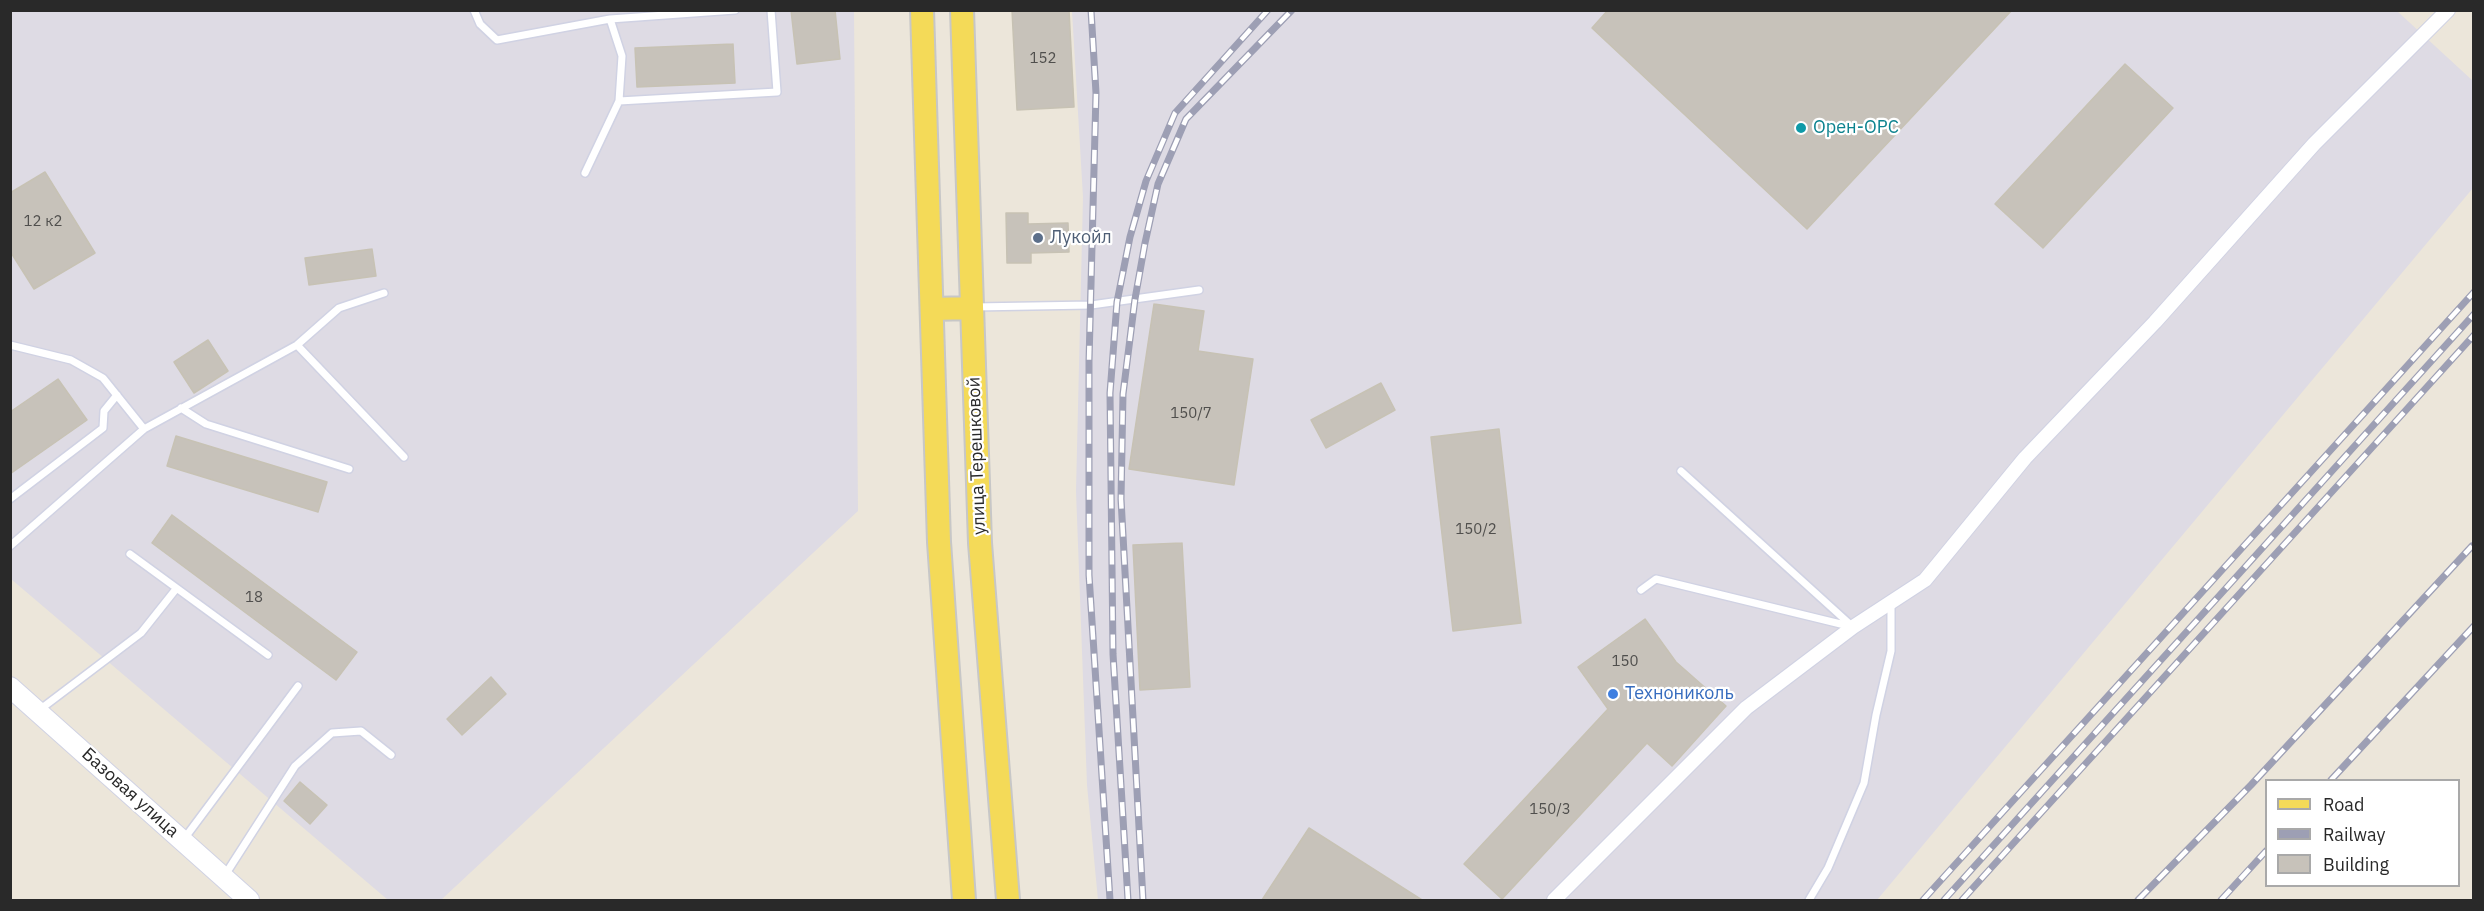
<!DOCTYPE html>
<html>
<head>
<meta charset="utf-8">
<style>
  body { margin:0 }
  #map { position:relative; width:2484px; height:911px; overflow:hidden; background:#ece6da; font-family:"IBM Plex Sans",sans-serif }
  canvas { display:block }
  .frame { position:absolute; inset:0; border:12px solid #292929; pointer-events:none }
  .legend { position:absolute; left:2265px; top:779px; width:195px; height:108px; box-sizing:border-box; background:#fff; border:2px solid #a9a9a9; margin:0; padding:8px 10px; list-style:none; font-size:18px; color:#292929 }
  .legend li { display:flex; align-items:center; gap:12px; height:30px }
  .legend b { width:30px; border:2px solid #a9a9a9 }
</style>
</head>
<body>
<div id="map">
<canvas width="2484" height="911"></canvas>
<div class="frame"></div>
<ul class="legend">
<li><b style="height:8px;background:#f4da58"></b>Road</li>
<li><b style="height:8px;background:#9d9fb4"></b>Railway</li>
<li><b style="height:16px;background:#c7c2ba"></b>Building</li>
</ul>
</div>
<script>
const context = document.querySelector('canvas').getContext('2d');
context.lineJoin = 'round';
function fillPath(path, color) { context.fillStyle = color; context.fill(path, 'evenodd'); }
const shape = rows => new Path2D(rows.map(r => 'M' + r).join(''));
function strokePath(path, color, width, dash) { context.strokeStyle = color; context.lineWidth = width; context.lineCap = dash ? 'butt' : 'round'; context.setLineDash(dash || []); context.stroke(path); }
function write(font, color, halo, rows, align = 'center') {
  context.font = font + ' "IBM Plex Sans",sans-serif'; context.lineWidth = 4.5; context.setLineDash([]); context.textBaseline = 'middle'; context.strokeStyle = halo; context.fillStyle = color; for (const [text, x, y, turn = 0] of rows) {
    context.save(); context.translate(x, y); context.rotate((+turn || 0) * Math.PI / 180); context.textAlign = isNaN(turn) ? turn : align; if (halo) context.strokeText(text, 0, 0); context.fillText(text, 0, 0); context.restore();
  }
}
fillPath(shape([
  [11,11,854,11,858,511,441,900,388,900,11,579],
  [1072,11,2397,11,2473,81,2473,188,1877,900,1098,900,1087,785,1076,491,1083,197]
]), '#dedbe4');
const building = shape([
  [791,10,835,10,840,59,797,64,791,10],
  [1012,10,1069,10,1074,107,1017,110,1012,10],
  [1608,10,2012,10,1807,229,1592,28,1608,10],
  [733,44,735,83,637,87,635,48,733,44],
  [2125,64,2173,108,2043,248,1995,204,2125,64],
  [45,172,95,253,34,289,10,251,10,193,45,172],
  [1006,213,1028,213,1028,224,1068,223,1069,252,1031,253,1031,263,1007,263,1006,213],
  [372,249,376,276,309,285,305,258,372,249],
  [1154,304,1204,311,1198,351,1253,359,1234,485,1129,469,1154,304],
  [208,340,228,371,194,393,174,362,208,340],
  [58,379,87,420,10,474,10,412,58,379],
  [1381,383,1395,410,1326,448,1311,420,1381,383],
  [1499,429,1521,623,1453,631,1431,437,1499,429],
  [176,436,327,482,318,512,167,466,176,436],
  [172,515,357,652,336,680,152,543,172,515],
  [1182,543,1190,687,1140,690,1133,545,1182,543],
  [1645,619,1676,662,1726,706,1672,766,1647,743,1502,899,1464,864,1608,709,1578,667,1645,619],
  [491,677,506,694,462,735,447,719,491,677],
  [300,782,327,805,310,824,284,801,300,782],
  [1309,828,1422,900,1262,900,1309,828]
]);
fillPath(building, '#c7c2ba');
strokePath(building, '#c7c2b4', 1.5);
const lane = shape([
  [474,10,480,24,497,40,610,19,735,10],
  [610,19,622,56,619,101,777,92,771,10],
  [585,173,619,101],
  [974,307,1091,305,1199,290],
  [10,345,71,360,103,378,144,429],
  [297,345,404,457],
  [181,408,206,424,349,469],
  [10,499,103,428,104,411,117,395],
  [10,546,144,429,297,345,339,308,384,293],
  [130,554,268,655],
  [1641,590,1656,579,1853,627,1681,471],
  [38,711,141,633,176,589],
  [184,839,298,686],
  [225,875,295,766,332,733,361,731,391,755],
  [1809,900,1828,868,1864,783,1876,715,1891,651,1891,602]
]);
const street = shape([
  [1554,900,1746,708,1853,627,1925,580,2025,458,2155,322,2314,144,2448,10]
]);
const secondary = shape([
  [10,687,249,900]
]);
const primary = shape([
  [922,10,939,542,964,900],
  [962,10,980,543,1008,900],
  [932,309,972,308]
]);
strokePath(lane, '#d0d2e3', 10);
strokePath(street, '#d0d2e3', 16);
strokePath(secondary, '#d0d2e3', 22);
strokePath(primary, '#c7c7c7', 26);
strokePath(lane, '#fff', 7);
strokePath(street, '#fff', 14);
strokePath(secondary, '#fff', 20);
strokePath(primary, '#f4da58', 22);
const rail = shape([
  [1091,10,1096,93,1089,361,1089,575,1110,900],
  [2331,780,2474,626],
  [1128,900,1113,654,1110,393,1117,302,1130,237,1146,181,1175,113,1268,10],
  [1143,900,1121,499,1123,394,1135,299,1145,243,1158,184,1186,119,1292,10],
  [1923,900,2474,292],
  [1944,900,2474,314],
  [1962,900,2474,335],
  [2138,900,2251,785,2472,546],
  [2221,900,2266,851]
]);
strokePath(rail, '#9d9fb4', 7);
strokePath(rail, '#fff', 4.5, [14]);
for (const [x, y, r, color] of [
  [1801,128,6,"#0f9aa8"],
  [1038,238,6,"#5c6f8a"],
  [1613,694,6,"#3f7fe0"]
]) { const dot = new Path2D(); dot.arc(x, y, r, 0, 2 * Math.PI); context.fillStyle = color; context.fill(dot); strokePath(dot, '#fff', 2); }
write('15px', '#504f4d', null, [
  ["152",1043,59],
  ["12 к2",43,222],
  ["150/7",1191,414],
  ["150/2",1476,530],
  ["18",254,598],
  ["150",1625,662],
  ["150/3",1550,810]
]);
write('18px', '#0d838f', '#fff', [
  ["Орен-ОРС",1813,128]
], 'left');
write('18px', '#4e5e75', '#fff', [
  ["Лукойл",1050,238]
], 'left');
write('18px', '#292929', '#fff', [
  ["улица Терешковой",977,456,-92],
  ["Базовая улица",130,793,42]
]);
write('18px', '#366cbe', '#fff', [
  ["Технониколь",1625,694]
], 'left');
</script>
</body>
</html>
